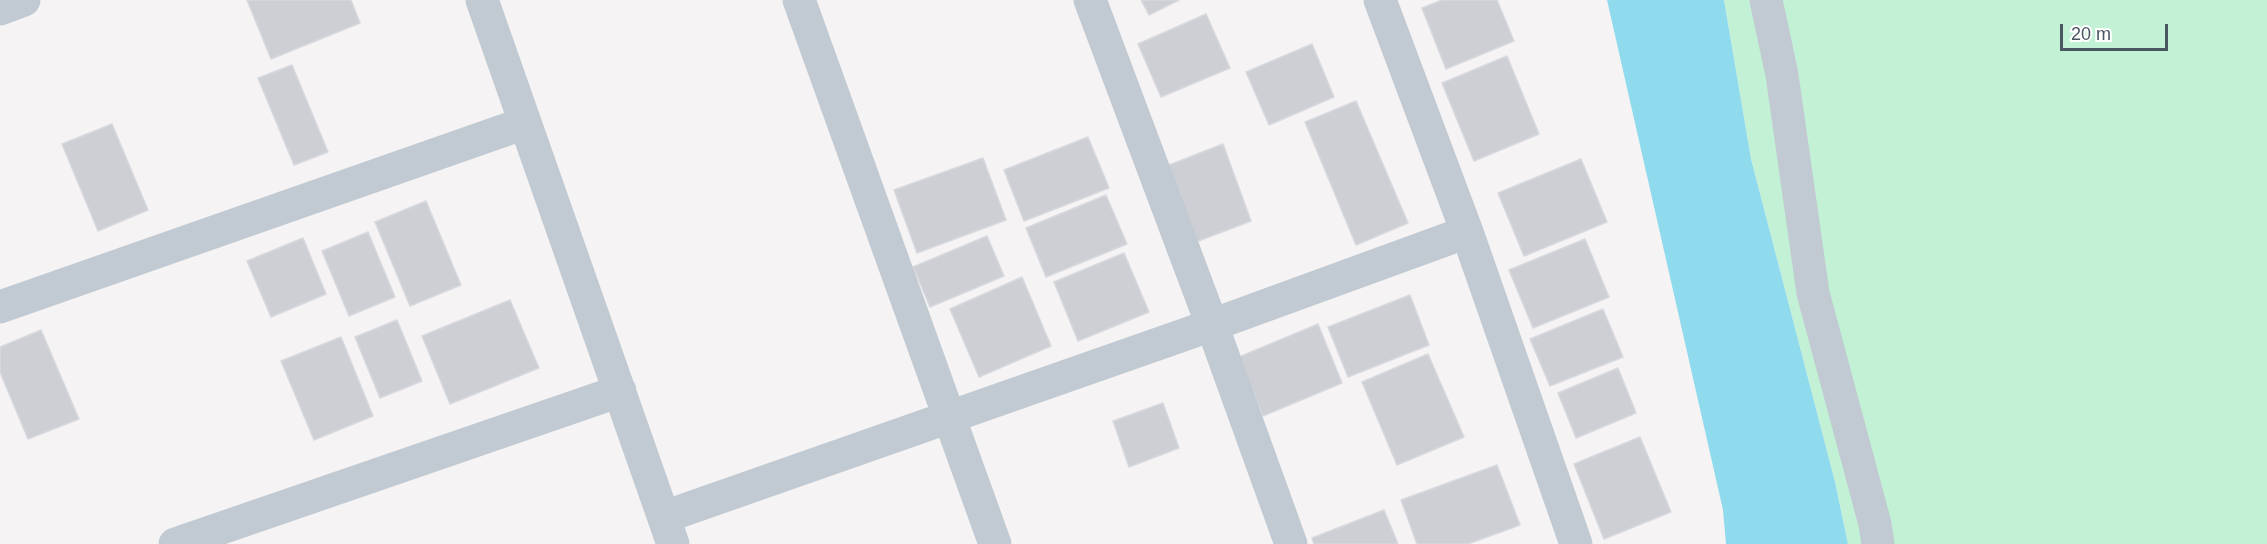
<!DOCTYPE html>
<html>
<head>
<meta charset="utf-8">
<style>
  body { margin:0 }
  #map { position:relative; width:2267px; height:544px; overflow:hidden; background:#f5f3f3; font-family:Helvetica,sans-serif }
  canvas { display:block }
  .scale { position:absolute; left:2060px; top:24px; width:108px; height:27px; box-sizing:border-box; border:3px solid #4a5661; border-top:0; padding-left:8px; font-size:18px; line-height:21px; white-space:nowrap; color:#4a5661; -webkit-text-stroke:4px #fff; paint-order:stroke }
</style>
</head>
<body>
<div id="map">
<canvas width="2267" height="544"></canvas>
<div class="scale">20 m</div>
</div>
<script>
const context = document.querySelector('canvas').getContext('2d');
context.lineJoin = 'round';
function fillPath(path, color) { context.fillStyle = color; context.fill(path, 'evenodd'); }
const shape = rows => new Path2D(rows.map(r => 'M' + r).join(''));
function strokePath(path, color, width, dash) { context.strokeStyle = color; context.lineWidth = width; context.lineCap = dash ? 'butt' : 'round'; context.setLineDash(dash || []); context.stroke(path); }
fillPath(shape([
  [1724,0,2267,0,2267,544,1848,544,1835,482,1751,159]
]), '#c3f1d5');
fillPath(shape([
  [1607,0,1724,0,1751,159,1835,482,1848,544,1726,544,1723,510]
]), '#90daee');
const building = shape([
  [247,0,351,0,360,23,271,59,247,0],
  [1141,0,1179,0,1149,15,1141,0],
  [1442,0,1497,0,1514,41,1446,69,1422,8,1442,0],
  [1206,14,1230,68,1161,97,1138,44,1206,14],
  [1312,44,1334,97,1269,125,1246,72,1312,44],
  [1507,56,1539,134,1474,161,1442,83,1507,56],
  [292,65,328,152,294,165,258,78,292,65],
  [1356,101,1408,223,1356,245,1305,122,1356,101],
  [112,124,148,210,98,231,62,144,112,124],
  [1088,137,1109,188,1024,221,1004,170,1088,137],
  [1223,144,1251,221,1193,243,1164,167,1223,144],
  [983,158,1006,220,917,253,894,190,983,158],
  [1581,159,1607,222,1524,256,1498,193,1581,159],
  [1106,195,1127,244,1046,277,1026,228,1106,195],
  [426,201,461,285,410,306,375,222,426,201],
  [368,232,395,297,349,316,322,251,368,232],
  [987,236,1004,276,930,307,913,267,987,236],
  [303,238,326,294,271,317,247,261,303,238],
  [1585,239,1609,297,1533,328,1509,270,1585,239],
  [1124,253,1149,312,1078,341,1054,282,1124,253],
  [1022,277,1051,346,979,377,950,309,1022,277],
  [1410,295,1429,345,1348,377,1328,327,1410,295],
  [510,300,539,368,450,404,422,336,510,300],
  [1603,309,1623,357,1550,386,1530,339,1603,309],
  [397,320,422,381,380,398,355,337,397,320],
  [1318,324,1342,383,1263,416,1239,357,1318,324],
  [41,330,79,419,28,439,0,372,0,347,41,330],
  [341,337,373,416,314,440,281,361,341,337],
  [1428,354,1464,437,1397,465,1362,382,1428,354],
  [1618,368,1636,413,1576,438,1558,393,1618,368],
  [1163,403,1179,448,1129,467,1113,421,1163,403],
  [1640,437,1671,512,1604,539,1574,464,1640,437],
  [1497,465,1520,525,1468,544,1417,544,1401,500,1497,465],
  [1384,510,1398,544,1314,544,1312,538,1384,510]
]);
fillPath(building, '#cdcfd5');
strokePath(building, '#d7d9de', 1.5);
strokePath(shape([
  [482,0,673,544],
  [799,0,995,544],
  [1090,0,1212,325,1291,544],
  [1380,0,1467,232,1576,544],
  [1766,0,1782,75,1813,293,1875,524,1878,544],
  [0,9,24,0],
  [0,307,525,123],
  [664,517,1212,325,1467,232],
  [175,544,620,391]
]), '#c1cad2', 33);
</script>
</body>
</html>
